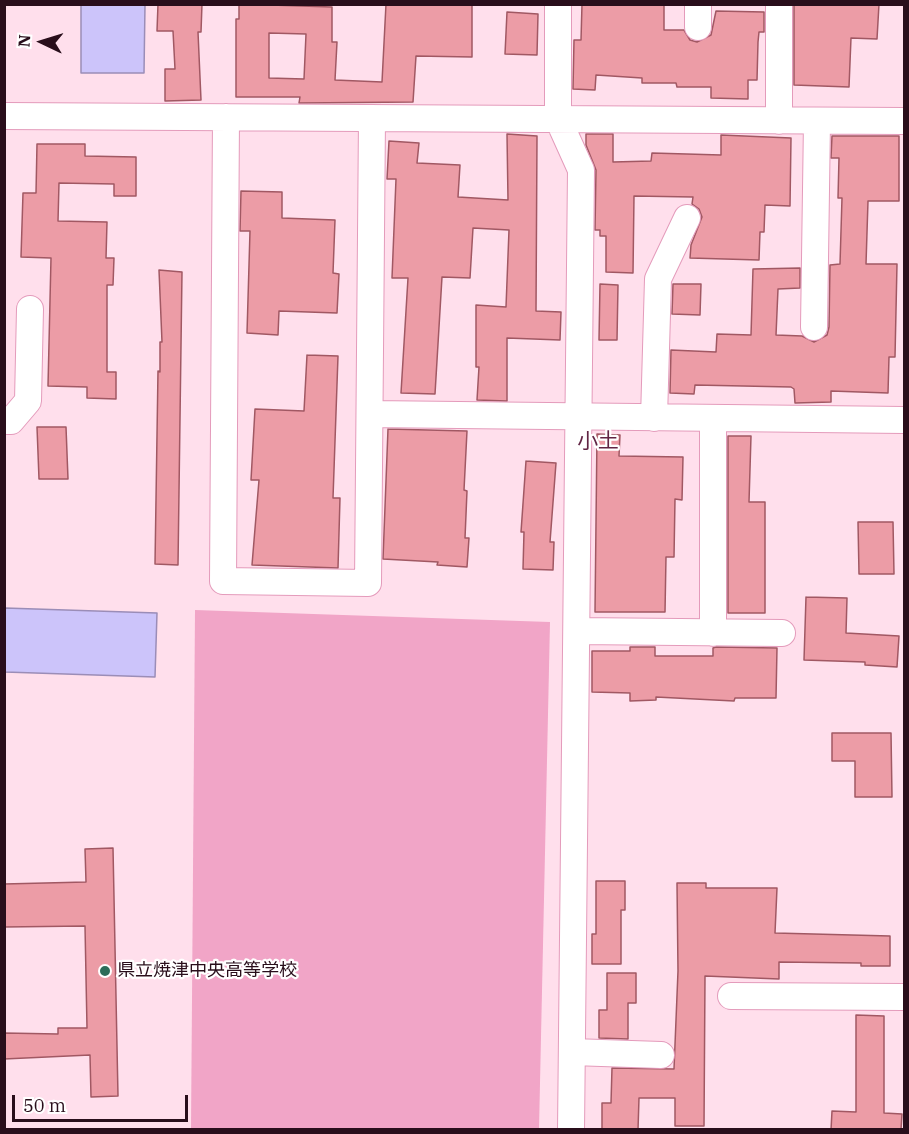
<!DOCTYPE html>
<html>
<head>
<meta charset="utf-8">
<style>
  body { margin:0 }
  #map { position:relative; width:909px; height:1134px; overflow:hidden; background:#ffdfec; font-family:"IBM Plex Serif",serif }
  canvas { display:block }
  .frame { position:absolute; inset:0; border:6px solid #290e1b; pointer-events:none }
  .north { position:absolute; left:12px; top:12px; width:60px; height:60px; -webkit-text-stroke:4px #fff; paint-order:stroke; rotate:274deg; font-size:16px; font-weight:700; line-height:24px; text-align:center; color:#290e1b }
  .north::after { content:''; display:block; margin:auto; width:21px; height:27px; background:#290e1b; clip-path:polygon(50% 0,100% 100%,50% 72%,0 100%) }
  .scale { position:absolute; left:12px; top:1095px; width:176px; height:27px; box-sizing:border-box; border:3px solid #290e1b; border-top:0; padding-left:8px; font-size:18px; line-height:21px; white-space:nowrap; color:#290e1b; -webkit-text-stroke:4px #fff; paint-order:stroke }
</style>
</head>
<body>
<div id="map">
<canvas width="909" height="1134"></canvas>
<div class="frame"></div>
<div class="north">N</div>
<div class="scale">50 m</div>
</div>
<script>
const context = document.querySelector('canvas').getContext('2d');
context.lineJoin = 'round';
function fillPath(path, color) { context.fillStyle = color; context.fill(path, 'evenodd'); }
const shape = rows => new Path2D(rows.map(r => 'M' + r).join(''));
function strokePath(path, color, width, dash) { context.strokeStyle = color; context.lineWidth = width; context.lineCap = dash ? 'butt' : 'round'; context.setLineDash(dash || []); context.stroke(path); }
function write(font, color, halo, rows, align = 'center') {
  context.font = font + ' "IBM Plex Serif","Noto Sans JP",serif'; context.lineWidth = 4.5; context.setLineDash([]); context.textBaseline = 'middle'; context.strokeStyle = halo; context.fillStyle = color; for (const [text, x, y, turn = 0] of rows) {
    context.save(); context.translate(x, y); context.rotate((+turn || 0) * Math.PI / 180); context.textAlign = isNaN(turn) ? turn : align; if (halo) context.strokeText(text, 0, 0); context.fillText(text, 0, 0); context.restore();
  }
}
fillPath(shape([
  [195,610,550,622,539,1129,191,1129]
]), '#f1a5c7');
const water = shape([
  [81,5,145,5,144,73,81,73,81,5],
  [5,608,157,613,155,677,5,672,5,608]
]);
fillPath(water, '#ccc4fa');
strokePath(water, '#9b8db7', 1.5);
const building = shape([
  [158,4,202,4,201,32,198,32,201,100,165,101,165,69,175,69,173,31,157,31,158,4],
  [239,4,332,7,332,42,337,42,335,80,382,82,386,4,472,4,472,57,416,56,413,102,299,103,300,97,236,97,236,19,239,19,239,4],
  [269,33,306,34,304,79,269,78,269,33],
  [582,4,664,4,664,30,684,30,690,40,697,42,711,35,716,11,764,12,764,32,759,32,758,42,757,80,748,80,748,99,711,98,711,87,677,87,676,83,642,83,642,78,596,75,595,90,573,89,574,40,581,40,582,4],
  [794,4,879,4,877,39,851,38,849,87,794,85,794,4],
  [507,12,538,14,537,55,505,54,507,12],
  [507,134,537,136,536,311,561,312,560,340,507,338,507,401,477,400,479,367,476,367,476,305,506,307,509,230,473,228,470,278,442,277,435,394,401,393,408,278,392,278,396,179,387,179,389,141,419,143,417,163,460,165,458,197,508,200,507,134],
  [586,134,613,134,613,162,651,161,652,153,721,155,721,135,791,138,790,206,765,205,764,232,760,232,759,260,690,258,691,245,702,217,699,209,692,204,693,197,634,196,633,273,606,272,606,236,600,236,600,230,595,230,596,170,586,145,586,134],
  [832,136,899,136,899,201,868,201,866,264,897,264,895,357,889,357,888,393,831,391,831,402,795,403,794,389,791,387,695,385,694,394,670,393,671,350,716,352,717,334,751,335,753,269,800,268,800,288,778,289,776,335,802,336,814,342,827,335,829,327,830,265,840,264,842,198,838,198,839,158,831,158,832,136],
  [37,144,85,144,85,156,136,157,136,196,114,196,114,184,59,183,58,221,107,222,106,258,114,258,113,285,107,285,107,372,116,372,116,399,87,398,87,387,48,386,51,258,21,257,23,193,36,193,37,144],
  [241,191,282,192,282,218,335,220,333,273,339,274,337,313,279,311,278,335,247,333,250,231,240,231,241,191],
  [159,270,182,272,178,565,155,564,158,371,160,372,160,342,162,342,159,270],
  [600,284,618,285,617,340,599,340,600,284],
  [673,284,701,284,700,315,672,314,673,284],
  [307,355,338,356,333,498,340,498,338,568,252,565,259,480,251,480,255,409,304,411,307,355],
  [37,427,66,427,68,479,39,479,37,427],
  [388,429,467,431,464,490,467,491,465,538,469,538,467,567,437,565,438,562,383,559,388,429],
  [597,434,620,435,619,456,683,457,682,500,675,499,674,557,666,557,665,612,595,612,597,434],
  [728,436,751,436,749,502,765,502,765,613,728,613,728,436],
  [526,461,556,463,550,542,554,542,553,570,523,569,524,532,521,532,526,461],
  [858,522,893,522,894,574,859,574,858,522],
  [806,597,847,598,846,633,899,636,897,667,865,665,865,662,804,660,806,597],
  [630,647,655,647,655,656,713,656,713,648,716,647,777,648,776,698,735,698,734,701,656,697,656,700,630,701,630,693,592,692,592,651,630,651,630,647],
  [832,733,891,733,892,797,855,797,855,761,832,761,832,733],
  [113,848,118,1096,91,1097,90,1055,4,1059,4,1033,58,1034,58,1028,87,1028,85,926,4,927,4,884,86,882,85,849,113,848],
  [596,881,625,881,625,910,621,910,621,964,592,964,592,934,596,934,596,881],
  [677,883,706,883,706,888,777,888,775,933,890,936,890,966,861,966,861,963,779,962,779,979,705,976,704,1126,675,1126,675,1098,639,1098,638,1130,602,1130,602,1103,611,1103,612,1068,674,1069,678,971,677,883],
  [607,973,636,973,636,1003,628,1003,628,1039,599,1038,599,1010,607,1010,607,973],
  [856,1015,884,1016,884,1113,902,1114,901,1130,831,1130,832,1111,856,1112,856,1015]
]);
fillPath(building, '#ec9ca6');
strokePath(building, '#a15863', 1.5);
const minor = shape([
  [558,4,558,119,581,170,571,1130],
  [698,27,698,4],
  [4,116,904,121],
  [226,117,223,581,368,583,372,118],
  [779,121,779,4],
  [814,327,817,121],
  [370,414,904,420],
  [654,418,658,279,687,218],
  [4,421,11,421,28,401,30,309],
  [577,631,782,633],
  [713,633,713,418],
  [731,996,904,997],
  [572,1052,661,1055]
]);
strokePath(minor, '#e49bbb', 28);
strokePath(minor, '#fff', 26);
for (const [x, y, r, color] of [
  [105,971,6,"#2d6c59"]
]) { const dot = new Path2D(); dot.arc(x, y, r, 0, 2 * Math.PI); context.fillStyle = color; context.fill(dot); strokePath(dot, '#fff', 2); }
write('18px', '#290e1b', '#fff', [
  ["県立焼津中央高等学校",117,971]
], 'left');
write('21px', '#612444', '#fff', [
  ["小土",598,442]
]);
</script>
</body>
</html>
